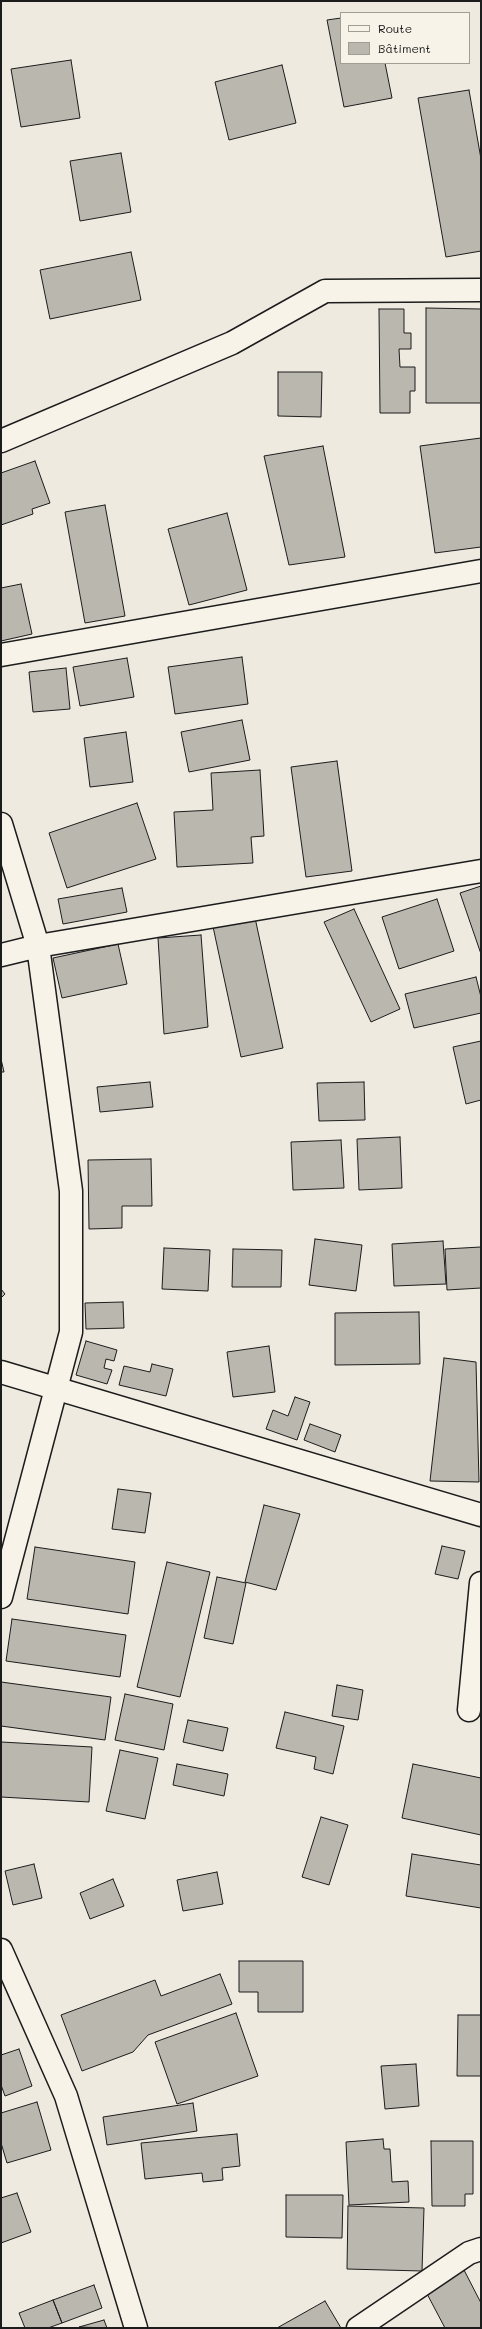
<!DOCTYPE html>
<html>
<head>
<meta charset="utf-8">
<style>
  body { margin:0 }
  #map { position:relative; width:482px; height:2329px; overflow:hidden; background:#eeeae0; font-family:Mali,sans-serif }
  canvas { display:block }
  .frame { position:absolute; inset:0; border:2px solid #1c1c1c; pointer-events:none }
  .legend { position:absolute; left:340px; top:12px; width:130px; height:52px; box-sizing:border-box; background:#f7f3e8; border:1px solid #9f9d96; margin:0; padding:5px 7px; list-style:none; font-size:12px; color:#1c1c1c }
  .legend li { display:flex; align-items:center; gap:8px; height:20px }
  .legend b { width:20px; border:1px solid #9f9d96 }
</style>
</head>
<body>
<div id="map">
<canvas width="482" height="2329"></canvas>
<div class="frame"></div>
<ul class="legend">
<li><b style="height:5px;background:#f7f3e8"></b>Route</li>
<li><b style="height:11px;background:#bab7af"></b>Bâtiment</li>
</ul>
</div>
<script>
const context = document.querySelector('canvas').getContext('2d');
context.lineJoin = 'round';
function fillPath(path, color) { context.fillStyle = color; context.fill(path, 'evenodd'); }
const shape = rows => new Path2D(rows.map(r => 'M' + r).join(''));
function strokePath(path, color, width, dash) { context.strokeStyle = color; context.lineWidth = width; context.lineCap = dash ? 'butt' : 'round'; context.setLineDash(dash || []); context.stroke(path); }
const building = shape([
  [341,18,341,63,385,63,392,98,344,107,327,20,341,18],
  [71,60,80,118,21,127,11,69,71,60],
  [282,65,296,123,229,140,215,82,282,65],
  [469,90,481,159,481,251,446,257,418,98,469,90],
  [121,153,131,212,80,221,70,161,121,153],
  [131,252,141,300,50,319,40,270,131,252],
  [426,308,481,309,481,403,426,403,426,308],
  [379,309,404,309,404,333,411,333,411,349,399,349,400,367,415,367,415,391,410,391,410,413,380,413,379,309],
  [278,372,322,372,321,417,278,416,278,372],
  [481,438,481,547,435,553,420,446,481,438],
  [323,446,345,557,289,565,264,456,323,446],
  [35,461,50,503,32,509,33,514,1,525,1,473,35,461],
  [105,505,125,616,85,623,65,512,105,505],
  [227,513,247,590,189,605,168,529,227,513],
  [21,584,32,634,1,641,1,588,21,584],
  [242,657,248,704,175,714,168,667,242,657],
  [127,658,134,697,80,706,73,667,127,658],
  [66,668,70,709,33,712,29,672,66,668],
  [242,720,250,760,189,772,181,732,242,720],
  [126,732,133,782,90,787,84,738,126,732],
  [337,761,352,871,306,877,291,767,337,761],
  [260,770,264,836,251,837,253,863,177,867,174,812,213,810,211,773,260,770],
  [137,803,156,859,67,888,49,833,137,803],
  [481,886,481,954,460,893,481,886],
  [122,888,127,912,63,924,58,899,122,888],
  [437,899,454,951,399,969,382,917,437,899],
  [354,909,400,1009,371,1022,324,922,354,909],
  [254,913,283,1048,241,1057,212,922,254,913],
  [201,935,208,1027,164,1034,158,938,201,935],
  [118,944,127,984,62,998,53,958,118,944],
  [476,977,481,997,481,1013,414,1028,405,994,476,977],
  [481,1041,481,1100,466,1104,453,1047,481,1041],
  [1,1059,4,1072,1,1072,1,1059],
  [150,1082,153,1107,100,1112,97,1087,150,1082],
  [364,1082,365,1120,319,1121,317,1083,364,1082],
  [400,1137,402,1188,359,1190,357,1139,400,1137],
  [341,1140,344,1188,293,1190,291,1142,341,1140],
  [151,1159,152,1206,122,1206,122,1228,89,1229,88,1160,151,1159],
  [315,1239,362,1245,356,1291,309,1285,315,1239],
  [443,1241,446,1284,394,1286,392,1244,443,1241],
  [481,1247,481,1288,447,1290,445,1249,481,1247],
  [164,1248,210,1250,208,1291,162,1289,164,1248],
  [233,1249,282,1250,281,1287,232,1287,233,1249],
  [1,1289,5,1294,1,1298,1,1289],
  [123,1302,124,1328,86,1329,85,1303,123,1302],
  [419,1312,420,1364,335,1365,335,1313,419,1312],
  [86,1341,117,1350,114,1361,106,1359,104,1368,112,1370,107,1384,76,1375,86,1341],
  [269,1346,275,1392,233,1397,227,1352,269,1346],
  [444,1358,476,1362,479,1482,430,1481,444,1358],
  [152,1364,173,1369,166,1396,119,1385,124,1366,150,1372,152,1364],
  [295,1397,310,1402,297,1440,266,1429,273,1410,288,1416,295,1397],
  [310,1424,341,1435,335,1452,304,1440,310,1424],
  [118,1489,151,1493,145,1533,112,1529,118,1489],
  [264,1505,300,1514,276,1590,245,1582,264,1505],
  [442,1546,465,1551,458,1579,435,1574,442,1546],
  [35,1547,135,1562,128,1614,27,1599,35,1547],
  [167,1562,210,1572,180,1697,137,1687,167,1562],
  [217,1577,246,1583,233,1644,204,1638,217,1577],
  [12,1619,126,1635,120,1677,6,1661,12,1619],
  [1,1682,111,1697,105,1740,1,1726,1,1682],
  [337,1685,363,1690,358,1720,332,1716,337,1685],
  [125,1694,173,1704,164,1750,115,1740,125,1694],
  [285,1712,344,1726,333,1774,314,1769,316,1757,276,1748,285,1712],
  [188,1720,228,1728,223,1751,183,1742,188,1720],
  [1,1742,92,1747,89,1802,1,1797,1,1742],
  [120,1750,158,1758,145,1819,106,1811,120,1750],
  [177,1764,228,1774,224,1796,173,1785,177,1764],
  [413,1764,481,1778,481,1835,402,1818,413,1764],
  [321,1817,348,1825,329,1885,302,1877,321,1817],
  [412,1854,481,1865,481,1908,406,1896,412,1854],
  [34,1864,42,1898,13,1905,5,1871,34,1864],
  [217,1872,223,1904,183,1911,177,1880,217,1872],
  [113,1879,124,1906,90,1919,80,1893,113,1879],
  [239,1961,303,1961,303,2012,258,2012,258,1992,239,1992,239,1961],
  [220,1974,232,2004,148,2035,133,2052,82,2071,61,2015,155,1980,161,1996,220,1974],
  [236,2013,258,2076,177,2104,155,2042,236,2013],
  [458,2015,481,2015,481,2076,457,2076,458,2015],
  [19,2049,32,2086,5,2096,1,2085,1,2055,19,2049],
  [416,2064,419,2106,385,2109,381,2066,416,2064],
  [37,2102,51,2150,7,2163,1,2143,1,2113,37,2102],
  [193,2103,197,2131,107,2145,103,2117,193,2103],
  [237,2134,240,2166,222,2168,223,2180,203,2182,202,2173,145,2179,141,2143,237,2134],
  [383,2139,384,2149,390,2149,392,2182,408,2181,409,2202,349,2205,346,2142,383,2139],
  [431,2141,473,2141,473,2194,465,2194,465,2206,432,2206,431,2141],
  [17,2193,31,2232,1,2243,1,2198,17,2193],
  [286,2195,343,2195,342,2238,286,2237,286,2195],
  [348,2206,424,2208,422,2271,347,2269,348,2206],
  [464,2270,481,2303,481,2328,445,2328,425,2290,464,2270],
  [94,2285,102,2308,62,2323,53,2300,94,2285],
  [53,2300,62,2323,48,2328,25,2328,19,2313,53,2300],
  [325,2301,341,2328,277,2328,325,2301],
  [104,2320,107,2328,79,2327,104,2320]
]);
fillPath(building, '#bab7af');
strokePath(building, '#1c1c1c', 1);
const minor = shape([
  [1,441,232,343,325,291,481,290],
  [1,655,481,571],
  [1,824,38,946,71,1191,71,1332,1,1597],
  [1,955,38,946,481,871],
  [1,1372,481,1515],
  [469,1710,481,1583],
  [1,1950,66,2096,136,2328],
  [358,2328,469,2253,481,2249]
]);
strokePath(minor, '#1c1c1c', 25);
strokePath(minor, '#f7f3e8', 22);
</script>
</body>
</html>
